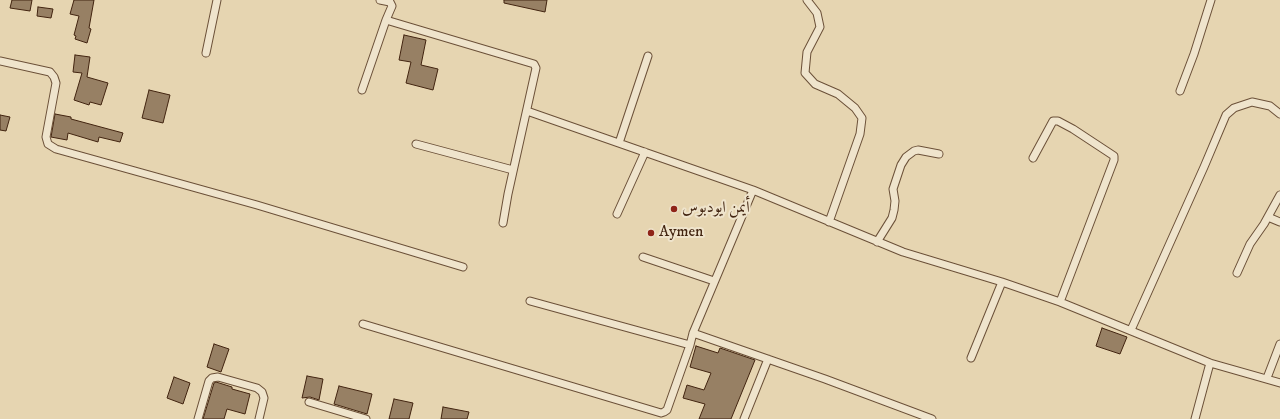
<!DOCTYPE html>
<html>
<head>
<meta charset="utf-8">
<style>
  body { margin:0 }
  canvas { display:block; background:#e6d5b1 }
</style>
</head>
<body>
<canvas width="1280" height="419"></canvas>
<script>
const context = document.querySelector('canvas').getContext('2d');
context.lineJoin = 'round';
function fillPath(path, color) { context.fillStyle = color; context.fill(path, 'evenodd'); }
const shape = rows => new Path2D(rows.map(r => 'M' + r).join(''));
function strokePath(path, color, width, dash) { context.strokeStyle = color; context.lineWidth = width; context.lineCap = dash ? 'butt' : 'round'; context.setLineDash(dash || []); context.stroke(path); }
function write(font, color, halo, rows, align = 'center') {
  context.font = font + ' "IM FELL DW Pica",Amiri,serif'; context.lineWidth = 4; context.setLineDash([]); context.textBaseline = 'middle'; context.strokeStyle = halo; context.fillStyle = color; for (const [text, x, y, turn = 0] of rows) {
    context.save(); context.translate(x, y); context.rotate((+turn || 0) * Math.PI / 180); context.textAlign = isNaN(turn) ? turn : align; if (halo) context.strokeText(text, 0, 0); context.fillText(text, 0, 0); context.restore();
  }
}
const building = shape([
  [12,0,32,0,30,11,10,8,12,0],
  [74,0,94,0,89,28,91,29,87,43,75,39,76,36,74,35,79,16,70,14,74,0],
  [504,0,547,0,545,12,504,3,504,0],
  [38,7,53,9,51,18,37,16,38,7],
  [404,35,426,40,421,65,438,69,433,90,406,83,411,62,399,60,404,35],
  [75,55,90,57,87,77,108,83,101,105,90,102,89,105,74,100,82,73,73,72,75,55],
  [149,90,170,95,163,123,142,118,149,90],
  [55,114,71,117,71,119,123,133,120,142,99,137,98,142,68,133,67,140,51,137,55,114],
  [0,115,10,117,6,131,0,130,0,115],
  [1102,328,1127,337,1120,354,1096,346,1102,328],
  [214,344,229,349,221,372,207,367,214,344],
  [696,346,718,353,720,348,755,360,731,419,699,419,705,404,683,398,687,385,704,390,711,373,690,367,696,346],
  [307,376,323,379,319,400,310,397,302,398,307,376],
  [174,377,190,383,183,404,167,398,174,377],
  [216,382,232,387,232,389,250,394,245,414,227,409,224,419,203,419,214,383,216,382],
  [339,386,372,394,367,414,334,404,339,386],
  [394,399,413,403,409,419,389,419,394,399],
  [443,407,469,412,467,419,441,419,443,407]
]);
fillPath(building, '#978064');
strokePath(building, '#422410', 1);
const street = shape([
  [807,0,817,13,820,27,807,52,805,73,815,84,838,94,855,108,862,118,860,134,829,222],
  [386,20,534,64,536,68,508,194,503,223],
  [206,53,217,0],
  [0,61,50,72,54,77,56,83,46,137,48,144,56,149,257,205,463,267],
  [362,90,386,20,392,6,390,2,380,0],
  [1180,91,1194,54,1211,0],
  [527,111,753,190,903,252,1002,282,1060,302,1210,363,1280,383],
  [619,143,648,56],
  [416,144,513,170],
  [1033,158,1053,121,1058,121,1073,129,1114,156,1114,160,1060,302],
  [617,214,645,152],
  [1268,217,1280,222],
  [877,242,892,218,894,210,895,201,893,189,901,165,906,157,914,151,918,150,939,154],
  [643,257,714,281],
  [1237,273,1250,244,1264,224,1280,195],
  [530,301,690,345],
  [363,324,661,413,664,412,667,410,690,345,693,333,753,190],
  [1131,330,1204,167,1226,115,1234,108,1252,102,1270,106,1280,114],
  [693,333,825,379,932,419],
  [971,358,1002,282],
  [1267,378,1280,344],
  [309,402,366,419],
  [198,419,209,381,212,378,218,377,257,388,262,392,264,398,259,419],
  [744,419,768,359],
  [1195,419,1210,363]
]);
strokePath(street, '#6b5038', 9);
strokePath(street, '#efe4cc', 7);
for (const [x, y, r, color] of [
  [674,209,4,"#8f2418"],
  [651,233,4,"#8f2418"]
]) { const dot = new Path2D(); dot.arc(x, y, r, 0, 2 * Math.PI); context.fillStyle = color; context.fill(dot); strokePath(dot, '#efe4cc', 1.5); }
write('16px', '#422410', '#efe4cc', [
  ["أيمن ايودبوس",682,209],
  ["Aymen",659,233]
], 'left');
</script>
</body>
</html>
